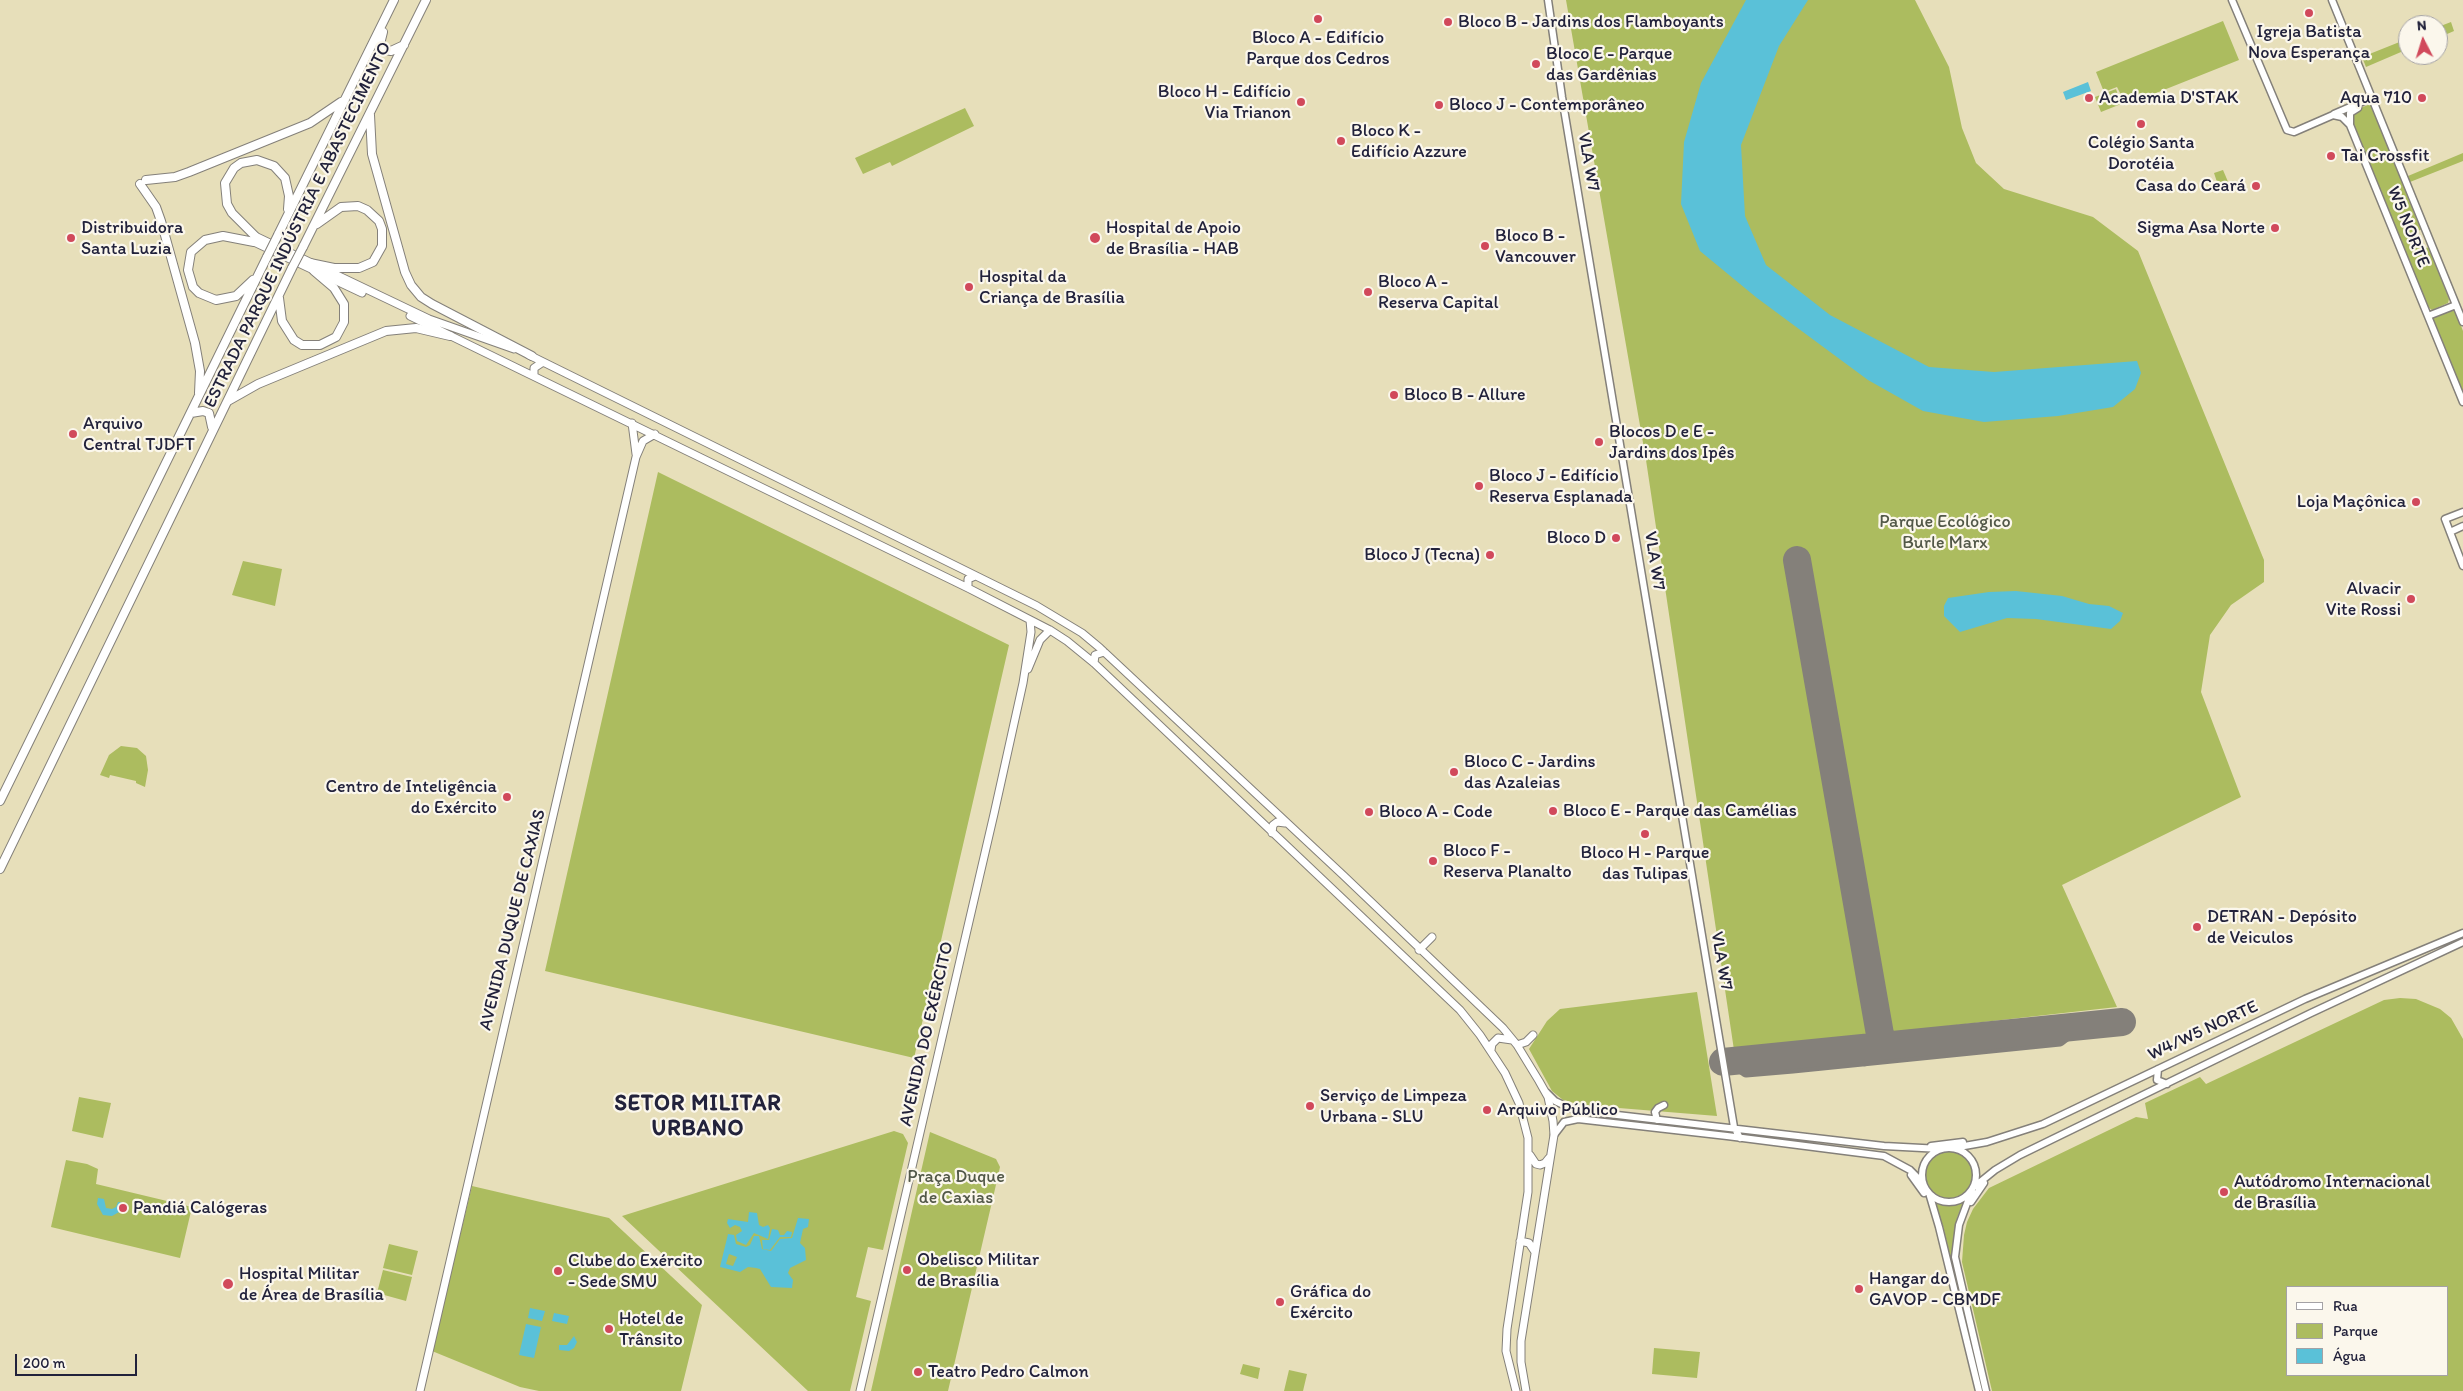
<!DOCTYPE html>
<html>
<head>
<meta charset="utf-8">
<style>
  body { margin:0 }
  #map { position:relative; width:2463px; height:1391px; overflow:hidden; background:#e7dfba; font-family:Itim,sans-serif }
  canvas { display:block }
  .legend { position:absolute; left:2286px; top:1286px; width:162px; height:90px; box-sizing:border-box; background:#fbf7ec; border:1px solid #a4a2a5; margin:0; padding:6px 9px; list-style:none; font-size:15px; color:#22223b }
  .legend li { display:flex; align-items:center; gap:10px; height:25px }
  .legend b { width:25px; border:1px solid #a4a2a5 }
  .north { position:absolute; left:2398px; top:15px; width:50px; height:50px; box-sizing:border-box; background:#fbf7ec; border:1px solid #a4a2a5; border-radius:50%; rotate:355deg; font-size:14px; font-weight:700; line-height:20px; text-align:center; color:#22223b }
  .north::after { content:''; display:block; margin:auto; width:18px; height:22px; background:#d1495b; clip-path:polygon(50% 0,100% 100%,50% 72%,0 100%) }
  .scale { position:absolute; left:15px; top:1354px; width:122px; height:22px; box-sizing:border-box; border:2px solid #22223b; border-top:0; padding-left:6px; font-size:15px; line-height:18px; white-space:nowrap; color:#22223b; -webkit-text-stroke:4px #fbf7ec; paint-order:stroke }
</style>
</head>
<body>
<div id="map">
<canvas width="2463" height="1391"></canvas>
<ul class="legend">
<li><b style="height:6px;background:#fff"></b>Rua</li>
<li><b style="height:14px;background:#acbc5f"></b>Parque</li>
<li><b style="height:14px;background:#5ac1d8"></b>Água</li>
</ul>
<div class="north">N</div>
<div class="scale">200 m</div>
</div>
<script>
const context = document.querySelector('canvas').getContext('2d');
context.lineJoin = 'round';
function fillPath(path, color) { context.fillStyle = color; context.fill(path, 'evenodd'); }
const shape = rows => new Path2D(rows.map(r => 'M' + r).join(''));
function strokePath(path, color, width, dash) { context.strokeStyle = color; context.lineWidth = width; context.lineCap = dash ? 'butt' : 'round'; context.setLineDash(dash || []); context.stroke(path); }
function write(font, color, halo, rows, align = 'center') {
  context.font = font + ' Itim,sans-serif'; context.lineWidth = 4.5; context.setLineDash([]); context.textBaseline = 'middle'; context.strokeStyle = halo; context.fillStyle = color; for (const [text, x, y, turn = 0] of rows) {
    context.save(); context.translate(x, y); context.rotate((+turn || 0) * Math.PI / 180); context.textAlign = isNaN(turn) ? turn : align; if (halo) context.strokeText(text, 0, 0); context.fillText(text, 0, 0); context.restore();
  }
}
fillPath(shape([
  [1566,0,1915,0,1949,67,1962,128,1976,163,2004,189,2093,217,2138,251,2264,560,2264,582,2231,605,2210,635,2201,692,2241,797,2062,885,2117,1007,1734,1050,1646,460],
  [2223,21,2239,60,2126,105,2117,87,2104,92,2096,72],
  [2451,22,2454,31,2438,38,2438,27],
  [2407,39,2408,49,2366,67,2362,57],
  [2116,89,2121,104,2101,112,2095,97],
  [2368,105,2371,105,2422,229,2416,232,2423,249,2429,247,2449,299,2448,303,2432,310,2428,307,2350,116,2352,111],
  [965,108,974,126,892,166,890,162,863,174,855,158],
  [2463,153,2463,161,2410,182,2408,176],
  [2223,170,2229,184,2219,188,2214,173],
  [2451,308,2455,310,2463,331,2463,394,2432,317],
  [658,472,1009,645,914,1058,545,971],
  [243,561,282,569,275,606,232,595],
  [121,746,137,748,146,756,148,770,145,787,136,783,136,781,110,775,109,778,100,775,109,755],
  [1697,992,1717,1116,1582,1105,1563,1100,1552,1091,1529,1049,1547,1021,1560,1009],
  [2400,998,2416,999,2440,1009,2451,1018,2463,1039,2463,1391,1992,1391,1962,1262,1964,1235,1967,1222,1973,1209,1989,1188,2136,1117,2148,1119,2145,1103,2200,1077,2206,1084,2384,1000],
  [2287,1287,2447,1287,2447,1375,2287,1375],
  [79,1097,111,1103,103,1138,72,1131],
  [894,1131,903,1134,908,1143,883,1250,868,1247,856,1297,871,1301,850,1391,808,1391,622,1216],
  [930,1132,996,1159,1000,1167,995,1189,948,1391,871,1391],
  '1924 1174a25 25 0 1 1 50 0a25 25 0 1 1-50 0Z',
  [66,1160,87,1164,98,1169,96,1184,192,1207,180,1258,51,1227],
  [472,1186,609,1218,702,1305,681,1391,539,1391,520,1387,432,1351],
  [1933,1200,1950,1205,1964,1200,1957,1218,1952,1256,1985,1391,1982,1391,1943,1226],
  [389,1244,418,1251,412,1275,383,1268],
  [383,1270,412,1277,406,1301,377,1293],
  [1654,1348,1700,1352,1697,1378,1652,1374],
  [1243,1364,1260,1368,1258,1379,1240,1374],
  [1289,1370,1307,1374,1303,1391,1284,1391]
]), '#acbc5f');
fillPath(shape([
  [1746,0,1808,0,1779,46,1741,145,1745,216,1766,265,1830,315,1929,367,1994,372,2137,361,2141,373,2135,389,2113,407,2058,416,1984,422,1923,411,1868,380,1757,298,1700,251,1681,204,1684,142,1701,83],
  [2088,82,2091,91,2066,100,2063,92],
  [2016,591,2062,596,2089,604,2109,606,2123,613,2120,621,2111,629,2036,619,2007,618,1960,632,1944,616,1944,606,1948,598,1989,592],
  [98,1198,104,1199,106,1208,112,1209,116,1207,118,1202,124,1203,121,1211,112,1216,103,1215,97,1204],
  [749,1212,757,1213,759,1225,763,1227,768,1225,770,1228,768,1239,754,1233,746,1245,737,1241,736,1235,742,1231,740,1227,735,1225,730,1228,727,1223,728,1219,748,1222],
  [798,1218,809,1219,808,1227,803,1229,800,1243,805,1248,806,1260,790,1268,788,1273,793,1280,792,1288,771,1287,760,1269,756,1268,748,1267,740,1272,720,1267,728,1234,734,1235,736,1244,746,1247,750,1245,754,1236,759,1236,762,1249,771,1251,780,1239,792,1238],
  [729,1254,737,1257,733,1266,726,1264],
  [772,1229,778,1230,780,1235,784,1235,787,1231,792,1232,791,1237,780,1237,770,1250,763,1249,762,1240,769,1240],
  [530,1308,545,1311,542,1321,528,1318],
  [554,1313,569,1316,567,1324,552,1321],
  [526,1324,541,1327,534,1358,519,1355],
  [574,1336,577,1342,574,1348,569,1351,559,1350,559,1345,567,1345]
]), '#5ac1d8');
strokePath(shape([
  [2052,1028,2059,1034,2059,1038,2055,1041],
  [2016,1032,2020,1036,2017,1045],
  [1937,1040,1941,1044,1940,1053],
  [1892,1045,1903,1057],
  [1783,1056,1793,1068],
  [1737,1060,1739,1067,1746,1072,1793,1068,2060,1041,2081,1025],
  [1865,1061,1871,1047]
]), '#84807a', 11);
strokePath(shape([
  [1797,560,1882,1046],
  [1723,1062,2122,1022]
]), '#84807a', 28);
const secondary = shape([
  [1548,0,1562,97,1734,1127,1740,1138],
  [2232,0,2287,130,2294,132,2333,115,2342,117,2350,125,2463,402],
  [2332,0,2463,322],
  [2334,114,2371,98],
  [2350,125,2350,113,2358,108],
  [2428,316,2456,305],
  [2463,512,2445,519,2463,566],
  [2450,532,2463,526],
  [2158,1069,2157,1080,2167,1084],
  [1547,1093,1555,1101,1574,1110,1884,1146,1941,1149],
  [1657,1120,1655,1112,1658,1108,1664,1105],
  [1554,1135,1564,1122,1578,1119,1727,1136,1884,1156,1910,1170,1922,1182],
  [1931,1146,1963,1142],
  '1922 1175a27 27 0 1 1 54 0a27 27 0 1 1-54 0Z',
  [1953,1148,1987,1142,2043,1124,2305,999,2463,933],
  [1911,1175,1924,1193],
  [1974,1187,1995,1170,2020,1155,2311,1013,2463,942],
  [1972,1190,1959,1225,1955,1257,1986,1391],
  [1929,1193,1939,1227,1979,1391],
  [1971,1202,1984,1183]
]);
const primary = shape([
  [255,236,429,319,514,349],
  [254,242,362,293],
  [410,316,968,588,1050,630,1067,641,1094,663,1460,1010,1480,1035,1505,1073,1519,1103,1528,1138,1528,1192,1507,1329,1506,1351,1516,1391],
  [529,355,1037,606,1082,633,1100,648,1344,876,1503,1028,1517,1045,1539,1081,1548,1097,1553,1121,1554,1135,1521,1341,1521,1362,1526,1391],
  [534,375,534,368,543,362],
  [632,423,636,454],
  [968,588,968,579,975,576],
  [1094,663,1095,655,1104,652],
  [1028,669,1040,640,1050,630],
  [1272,833,1273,825,1277,822,1285,823],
  [1419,950,1432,937],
  [1517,1045,1526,1042,1533,1035],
  [1491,1050,1492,1044,1498,1038,1512,1040],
  [1530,1155,1536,1164,1540,1165,1545,1163,1549,1158],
  [1520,1241,1529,1243,1535,1252],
  [420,1391,636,457,643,441,655,434],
  [860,1391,994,814,1023,683,1031,632,1030,620]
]);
const trunk = shape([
  [383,32,380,44,386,50,391,51,404,45],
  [370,115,372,154,405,272,411,285,421,297,432,304,532,356],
  [146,180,175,177,189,172,310,123,341,102],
  [140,184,156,207,161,221,195,343,200,371,199,393],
  [278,235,394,0],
  [255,236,232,213,227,204,225,183,234,168,241,163,257,160,274,166,285,178,289,196,288,209],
  [303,247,426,0],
  [310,263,334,268,359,268,373,262,382,246,382,229,379,221,367,210,358,206,341,207,317,224],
  [253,280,236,296,216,300,199,293,193,287,188,270,191,252,205,240,223,236,254,242],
  [279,298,282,321,294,340,302,345,320,345,336,337,344,322,344,304,334,288,314,271],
  [228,401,258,384,386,331,416,328,450,336],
  [191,413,203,411,209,413,212,427],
  [0,801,267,257],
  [0,869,292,268]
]);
strokePath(secondary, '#84807a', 9);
strokePath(primary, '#84807a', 9);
strokePath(trunk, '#84807a', 10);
strokePath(secondary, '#fff', 6);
strokePath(primary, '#fff', 7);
strokePath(trunk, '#fff', 8);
const trunkBridge = shape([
  [267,257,278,235],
  [292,268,303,247]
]);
strokePath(trunkBridge, '#84807a', 10, []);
strokePath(trunkBridge, '#fff', 8);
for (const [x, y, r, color] of [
  [2309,13,5,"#d1495b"],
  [1318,19,5,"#d1495b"],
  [1448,22,5,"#d1495b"],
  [1536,64,5,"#d1495b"],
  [2089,98,5,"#d1495b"],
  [2422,98,5,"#d1495b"],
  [1301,102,5,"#d1495b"],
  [1439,105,5,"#d1495b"],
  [2141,124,5,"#d1495b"],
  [1341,141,5,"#d1495b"],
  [2331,156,5,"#d1495b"],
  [2256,186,5,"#d1495b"],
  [2275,228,5,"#d1495b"],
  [71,238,5,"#d1495b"],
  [1095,238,6,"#d1495b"],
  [1485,246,5,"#d1495b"],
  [969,287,5,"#d1495b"],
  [1368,292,5,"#d1495b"],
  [1394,395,5,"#d1495b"],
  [73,434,5,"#d1495b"],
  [1599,442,5,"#d1495b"],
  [1479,486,5,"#d1495b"],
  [2416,502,5,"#d1495b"],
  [1616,538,5,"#d1495b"],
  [1490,555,5,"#d1495b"],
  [2411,599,5,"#d1495b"],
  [1454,772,5,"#d1495b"],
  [507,797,5,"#d1495b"],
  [1553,811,5,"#d1495b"],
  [1369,812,5,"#d1495b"],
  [1645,834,5,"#d1495b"],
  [1433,861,5,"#d1495b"],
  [2197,927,5,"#d1495b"],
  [1310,1106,5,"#d1495b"],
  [1487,1110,5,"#d1495b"],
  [2224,1192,5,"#d1495b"],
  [123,1208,5,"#d1495b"],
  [907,1270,5,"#d1495b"],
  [558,1271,5,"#d1495b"],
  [228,1284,6,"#d1495b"],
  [1859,1289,5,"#d1495b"],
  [1280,1302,5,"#d1495b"],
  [609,1329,5,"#d1495b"],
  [918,1372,5,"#d1495b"]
]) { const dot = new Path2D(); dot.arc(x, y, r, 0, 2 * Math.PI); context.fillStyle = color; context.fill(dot); strokePath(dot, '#fbf7ec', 2); }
write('18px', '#22223b', '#fbf7ec', [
  ["Bloco B - Jardins dos Flamboyants",1458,22],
  ["Igreja Batista",2309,32,"center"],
  ["Nova Esperança",2309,53,"center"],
  ["Bloco A - Edifício",1318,38,"center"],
  ["Parque dos Cedros",1318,59,"center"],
  ["Bloco E - Parque",1546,54],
  ["das Gardênias",1546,75],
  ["Bloco H - Edifício",1291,92,"right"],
  ["Via Trianon",1291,113,"right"],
  ["Academia D'STAK",2099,98],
  ["Aqua 710",2412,98,"right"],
  ["Bloco J - Contemporâneo",1449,105],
  ["Bloco K -",1351,131],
  ["Edifício Azzure",1351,152],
  ["Colégio Santa",2141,143,"center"],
  ["Dorotéia",2141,164,"center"],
  ["Tai Crossfit",2341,156],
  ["Casa do Ceará",2246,186,"right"],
  ["Distribuidora",81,228],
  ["Santa Luzia",81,249],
  ["Hospital de Apoio",1106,228],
  ["de Brasília - HAB",1106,249],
  ["Sigma Asa Norte",2265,228,"right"],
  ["Bloco B -",1495,236],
  ["Vancouver",1495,257],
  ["Hospital da",979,277],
  ["Criança de Brasília",979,298],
  ["Bloco A -",1378,282],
  ["Reserva Capital",1378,303],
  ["Bloco B - Allure",1404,395],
  ["Arquivo",83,424],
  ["Central TJDFT",83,445],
  ["Blocos D e E -",1609,432],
  ["Jardins dos Ipês",1609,453],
  ["Bloco J - Edifício",1489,476],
  ["Reserva Esplanada",1489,497],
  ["Loja Maçônica",2406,502,"right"],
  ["Bloco D",1606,538,"right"],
  ["Bloco J (Tecna)",1480,555,"right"],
  ["Alvacir",2401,589,"right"],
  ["Vite Rossi",2401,610,"right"],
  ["Bloco C - Jardins",1464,762],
  ["das Azaleias",1464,783],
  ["Centro de Inteligência",497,787,"right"],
  ["do Exército",497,808,"right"],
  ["Bloco E - Parque das Camélias",1563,811],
  ["Bloco A - Code",1379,812],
  ["Bloco F -",1443,851],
  ["Reserva Planalto",1443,872],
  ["Bloco H - Parque",1645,853,"center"],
  ["das Tulipas",1645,874,"center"],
  ["DETRAN - Depósito",2207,917],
  ["de Veiculos",2207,938],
  ["Serviço de Limpeza",1320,1096],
  ["Urbana - SLU",1320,1117],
  ["Arquivo Público",1497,1110],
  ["Autódromo Internacional",2234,1182],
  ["de Brasília",2234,1203],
  ["Pandiá Calógeras",133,1208],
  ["Obelisco Militar",917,1260],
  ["de Brasília",917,1281],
  ["Clube do Exército",568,1261],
  ["- Sede SMU",568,1282],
  ["Hospital Militar",239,1274],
  ["de Área de Brasília",239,1295],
  ["Hangar do",1869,1279],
  ["GAVOP - CBMDF",1869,1300],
  ["Gráfica do",1290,1292],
  ["Exército",1290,1313],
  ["Hotel de",619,1319],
  ["Trânsito",619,1340],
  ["Teatro Pedro Calmon",928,1372]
], 'left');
write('18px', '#22223b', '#fbf7ec', [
  ["VLA W7",1588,162,80],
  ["ESTRADA PARQUE INDÚSTRIA E ABASTECIMENTO",298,225,-64],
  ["W5 NORTE",2408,227,68],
  ["VLA W7",1654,561,81],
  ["AVENIDA DUQUE DE CAXIAS",513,920,-76],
  ["VLA W7",1721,961,80],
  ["W4/W5 NORTE",2203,1031,-25],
  ["AVENIDA DO EXÉRCITO",927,1034,-77]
]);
write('18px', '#525848', '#fbf7ec', [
  ["Parque Ecológico",1945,522],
  ["Burle Marx",1945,543],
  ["Praça Duque",956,1177],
  ["de Caxias",956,1198]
]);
context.letterSpacing = '1px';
write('bold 22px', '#22223b', '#fbf7ec', [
  ["SETOR MILITAR",698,1104],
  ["URBANO",698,1129]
]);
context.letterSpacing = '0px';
</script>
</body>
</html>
